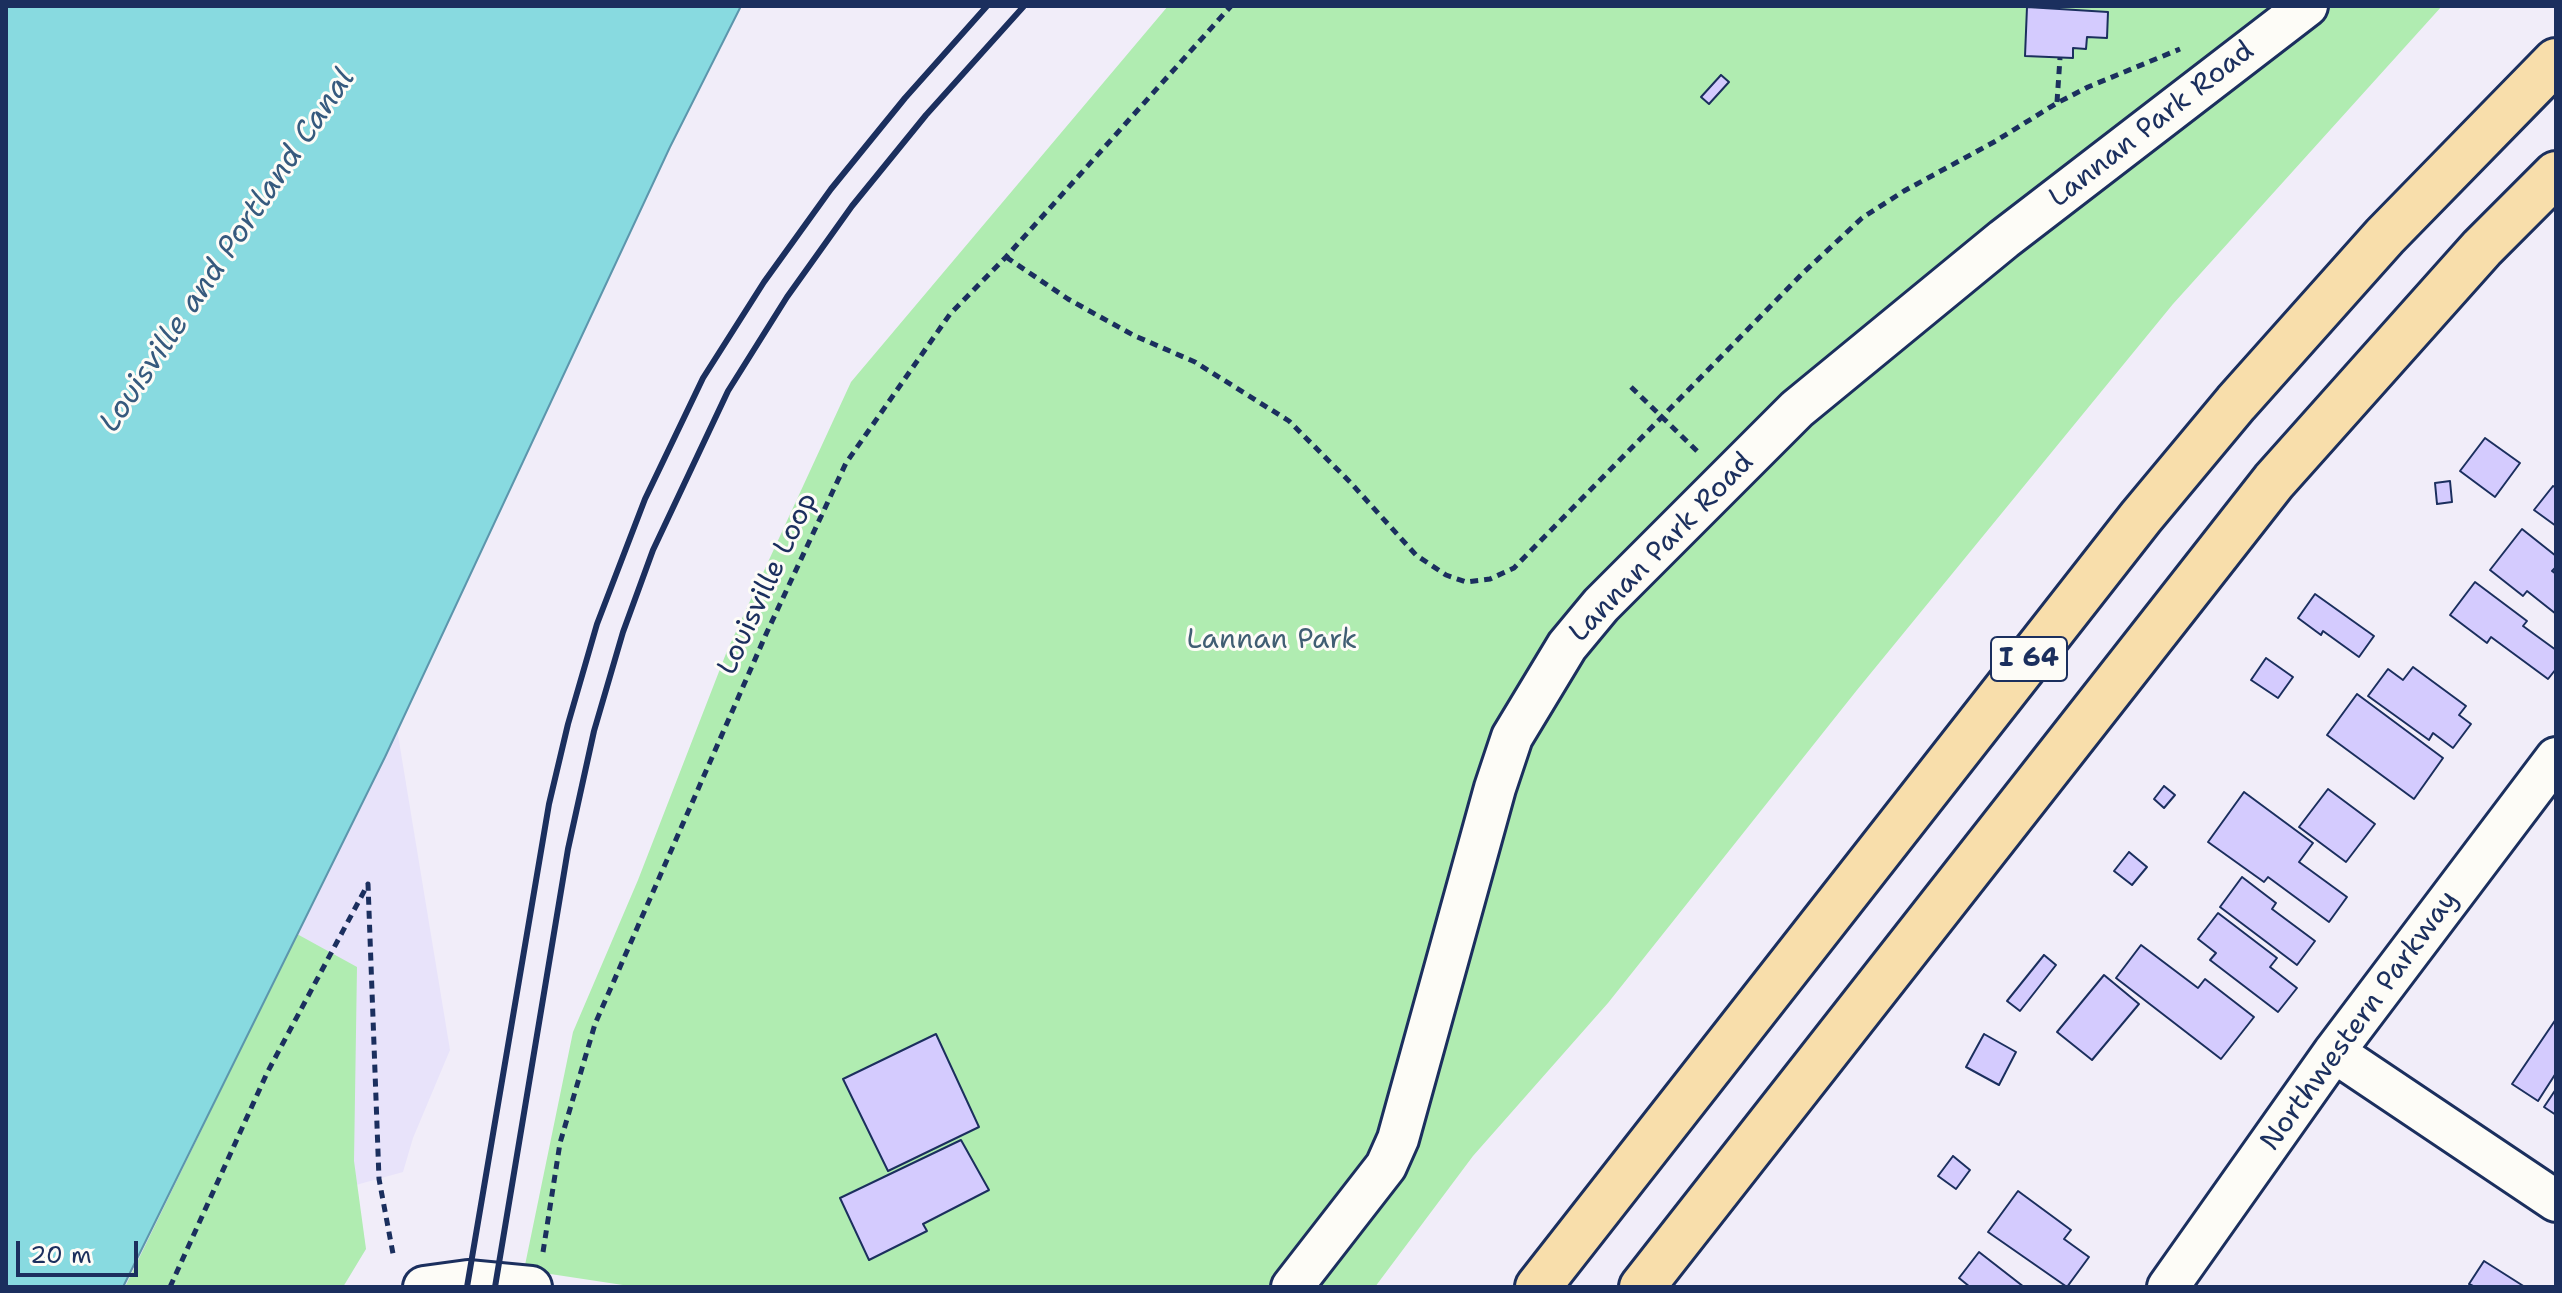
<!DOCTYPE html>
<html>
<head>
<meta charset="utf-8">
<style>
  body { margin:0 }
  #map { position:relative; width:2562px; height:1293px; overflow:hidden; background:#f1edf9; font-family:"Shantell Sans",sans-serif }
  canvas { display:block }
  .frame { position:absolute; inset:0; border:8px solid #1b2f5e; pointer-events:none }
  .scale { position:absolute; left:16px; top:1241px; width:122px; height:36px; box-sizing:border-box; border:4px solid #1b2f5e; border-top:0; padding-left:10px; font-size:24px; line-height:28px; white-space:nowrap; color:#1b2f5e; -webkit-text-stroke:6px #fdfcf7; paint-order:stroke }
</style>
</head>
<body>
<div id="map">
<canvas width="2562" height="1293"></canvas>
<div class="frame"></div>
<div class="scale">20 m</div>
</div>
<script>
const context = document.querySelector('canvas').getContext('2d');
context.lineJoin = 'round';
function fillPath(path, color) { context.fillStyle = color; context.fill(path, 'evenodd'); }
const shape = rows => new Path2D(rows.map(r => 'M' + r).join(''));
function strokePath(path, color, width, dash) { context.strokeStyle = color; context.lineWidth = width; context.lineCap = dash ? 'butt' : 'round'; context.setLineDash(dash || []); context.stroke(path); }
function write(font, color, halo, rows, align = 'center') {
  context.font = font + ' "Shantell Sans",sans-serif'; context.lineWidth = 6; context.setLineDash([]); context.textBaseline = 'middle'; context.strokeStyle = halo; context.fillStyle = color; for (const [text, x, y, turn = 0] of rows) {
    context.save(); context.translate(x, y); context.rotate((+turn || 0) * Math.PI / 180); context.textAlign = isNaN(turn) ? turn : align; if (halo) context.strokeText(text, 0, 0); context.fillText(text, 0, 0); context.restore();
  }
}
fillPath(shape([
  [397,729,450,1050,413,1138,403,1172,356,1185,366,1249,343,1287,123,1287]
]), '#e8e3fa');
fillPath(shape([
  [1168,6,2442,6,2173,304,1857,690,1608,1003,1473,1156,1375,1287,636,1287,524,1270,573,1032,638,880,727,651,851,382],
  [297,934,357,967,354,1161,366,1249,343,1287,125,1287]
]), '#b0ecb1');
const water = shape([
  [6,6,741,6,670,147,385,757,123,1287,6,1287,6,6]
]);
fillPath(water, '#88dae0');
strokePath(water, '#5c96ac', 2);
const building = shape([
  [2027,7,2108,12,2107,38,2087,37,2086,49,2073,48,2073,58,2025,56,2027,7],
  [1721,75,1729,82,1709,104,1701,97,1721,75],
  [2485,438,2520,463,2495,497,2460,471,2485,438],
  [2450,481,2452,502,2437,504,2435,483,2450,481],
  [2553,486,2556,488,2556,526,2534,510,2553,486],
  [2522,529,2556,556,2556,567,2552,571,2556,574,2556,614,2527,591,2523,596,2490,570,2522,529],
  [2475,582,2527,621,2523,626,2556,650,2556,669,2548,679,2491,637,2487,643,2450,615,2475,582],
  [2315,594,2374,636,2359,657,2323,631,2321,635,2298,618,2315,594],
  [2266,658,2293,677,2278,698,2251,680,2266,658],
  [2413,667,2466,706,2459,715,2471,724,2453,748,2433,733,2429,740,2368,696,2388,669,2403,680,2413,667],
  [2357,694,2443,758,2414,799,2327,735,2357,694],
  [2164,786,2175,795,2164,808,2154,799,2164,786],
  [2328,789,2375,824,2346,862,2299,827,2328,789],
  [2244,792,2313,843,2299,862,2347,897,2329,922,2268,877,2264,882,2208,842,2244,792],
  [2129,852,2147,867,2132,885,2114,871,2129,852],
  [2242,877,2276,903,2272,909,2315,941,2297,965,2220,907,2242,877],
  [2218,913,2277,958,2270,967,2297,988,2278,1012,2210,960,2216,953,2198,939,2218,913],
  [2141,945,2198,988,2205,979,2254,1017,2221,1059,2116,978,2141,945],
  [2044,955,2056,965,2020,1011,2007,1001,2044,955],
  [2104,975,2139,1004,2092,1060,2057,1032,2104,975],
  [2556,1019,2556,1073,2538,1101,2512,1084,2556,1019],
  [936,1034,979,1127,888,1171,843,1079,936,1034],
  [1984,1034,2016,1052,1999,1085,1966,1067,1984,1034],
  [2556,1089,2556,1115,2544,1107,2556,1089],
  [961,1140,989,1190,923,1224,927,1231,869,1260,840,1198,961,1140],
  [1953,1156,1970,1170,1956,1189,1938,1176,1953,1156],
  [2018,1191,2071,1230,2064,1239,2089,1257,2067,1287,1988,1232,2018,1191],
  [1979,1252,2024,1287,1970,1287,1959,1278,1979,1252],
  [2484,1261,2525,1287,2475,1287,2469,1284,2484,1261]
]);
fillPath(building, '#d4cbfe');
strokePath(building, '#1b2f5e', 2);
const minor = shape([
  [2334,1052,2556,1201],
  [424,1287,468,1281,531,1287],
  [1292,1287,1386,1166,1398,1139,1495,788,1512,737,1567,646,1601,605,1797,409,2004,239,2307,6],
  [2168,1287,2334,1052,2556,758]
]);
const motorway = shape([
  [1538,1287,2141,517,2236,403,2385,236,2556,61],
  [1642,1287,2274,481,2482,248,2556,174]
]);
strokePath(minor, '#1b2f5e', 46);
strokePath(motorway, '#1b2f5e', 50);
strokePath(shape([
  [2057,102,2060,58],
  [1006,257,1068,299,1133,335,1195,362,1289,421,1350,482,1416,555,1446,575,1466,582,1490,579,1514,568,1803,273,1862,218,1904,191,1994,142,2057,103,2088,87,2180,49],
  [1631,387,1699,453],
  [543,1252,560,1143,595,1024,767,632,846,463,950,314,1006,257,1231,6],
  [170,1287,267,1073,368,884,379,1179,394,1259]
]), '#1b2f5e', 5, [8, 6]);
strokePath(minor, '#fdfcf7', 40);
strokePath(motorway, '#f8deab', 44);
strokePath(shape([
  [467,1287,549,804,568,724,597,624,645,499,703,378,764,282,831,189,905,98,987,6],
  [495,1287,568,849,594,731,623,632,653,550,728,391,787,297,852,206,926,115,1024,6]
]), '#1b2f5e', 6);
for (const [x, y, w] of [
  [2029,659,76]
]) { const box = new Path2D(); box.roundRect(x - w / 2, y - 22, w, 44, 6); context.fillStyle = '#fdfcf7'; context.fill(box); strokePath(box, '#1b2f5e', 2); }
write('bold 26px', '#1b2f5e', null, [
  ["I 64",2029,659]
]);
write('28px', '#1b2f5e', '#fdfcf7', [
  ["Lannan Park Road",2152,125,-38],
  ["Lannan Park Road",1662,548,-46],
  ["Louisville Loop",768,584,-65],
  ["Northwestern Parkway",2360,1021,-54]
]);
write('28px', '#405e73', '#fdfcf7', [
  ["Lannan Park",1272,641]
]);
write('italic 30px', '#365a7e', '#fdfcf7', [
  ["Louisville and Portland Canal",228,251,-56]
]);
</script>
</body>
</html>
